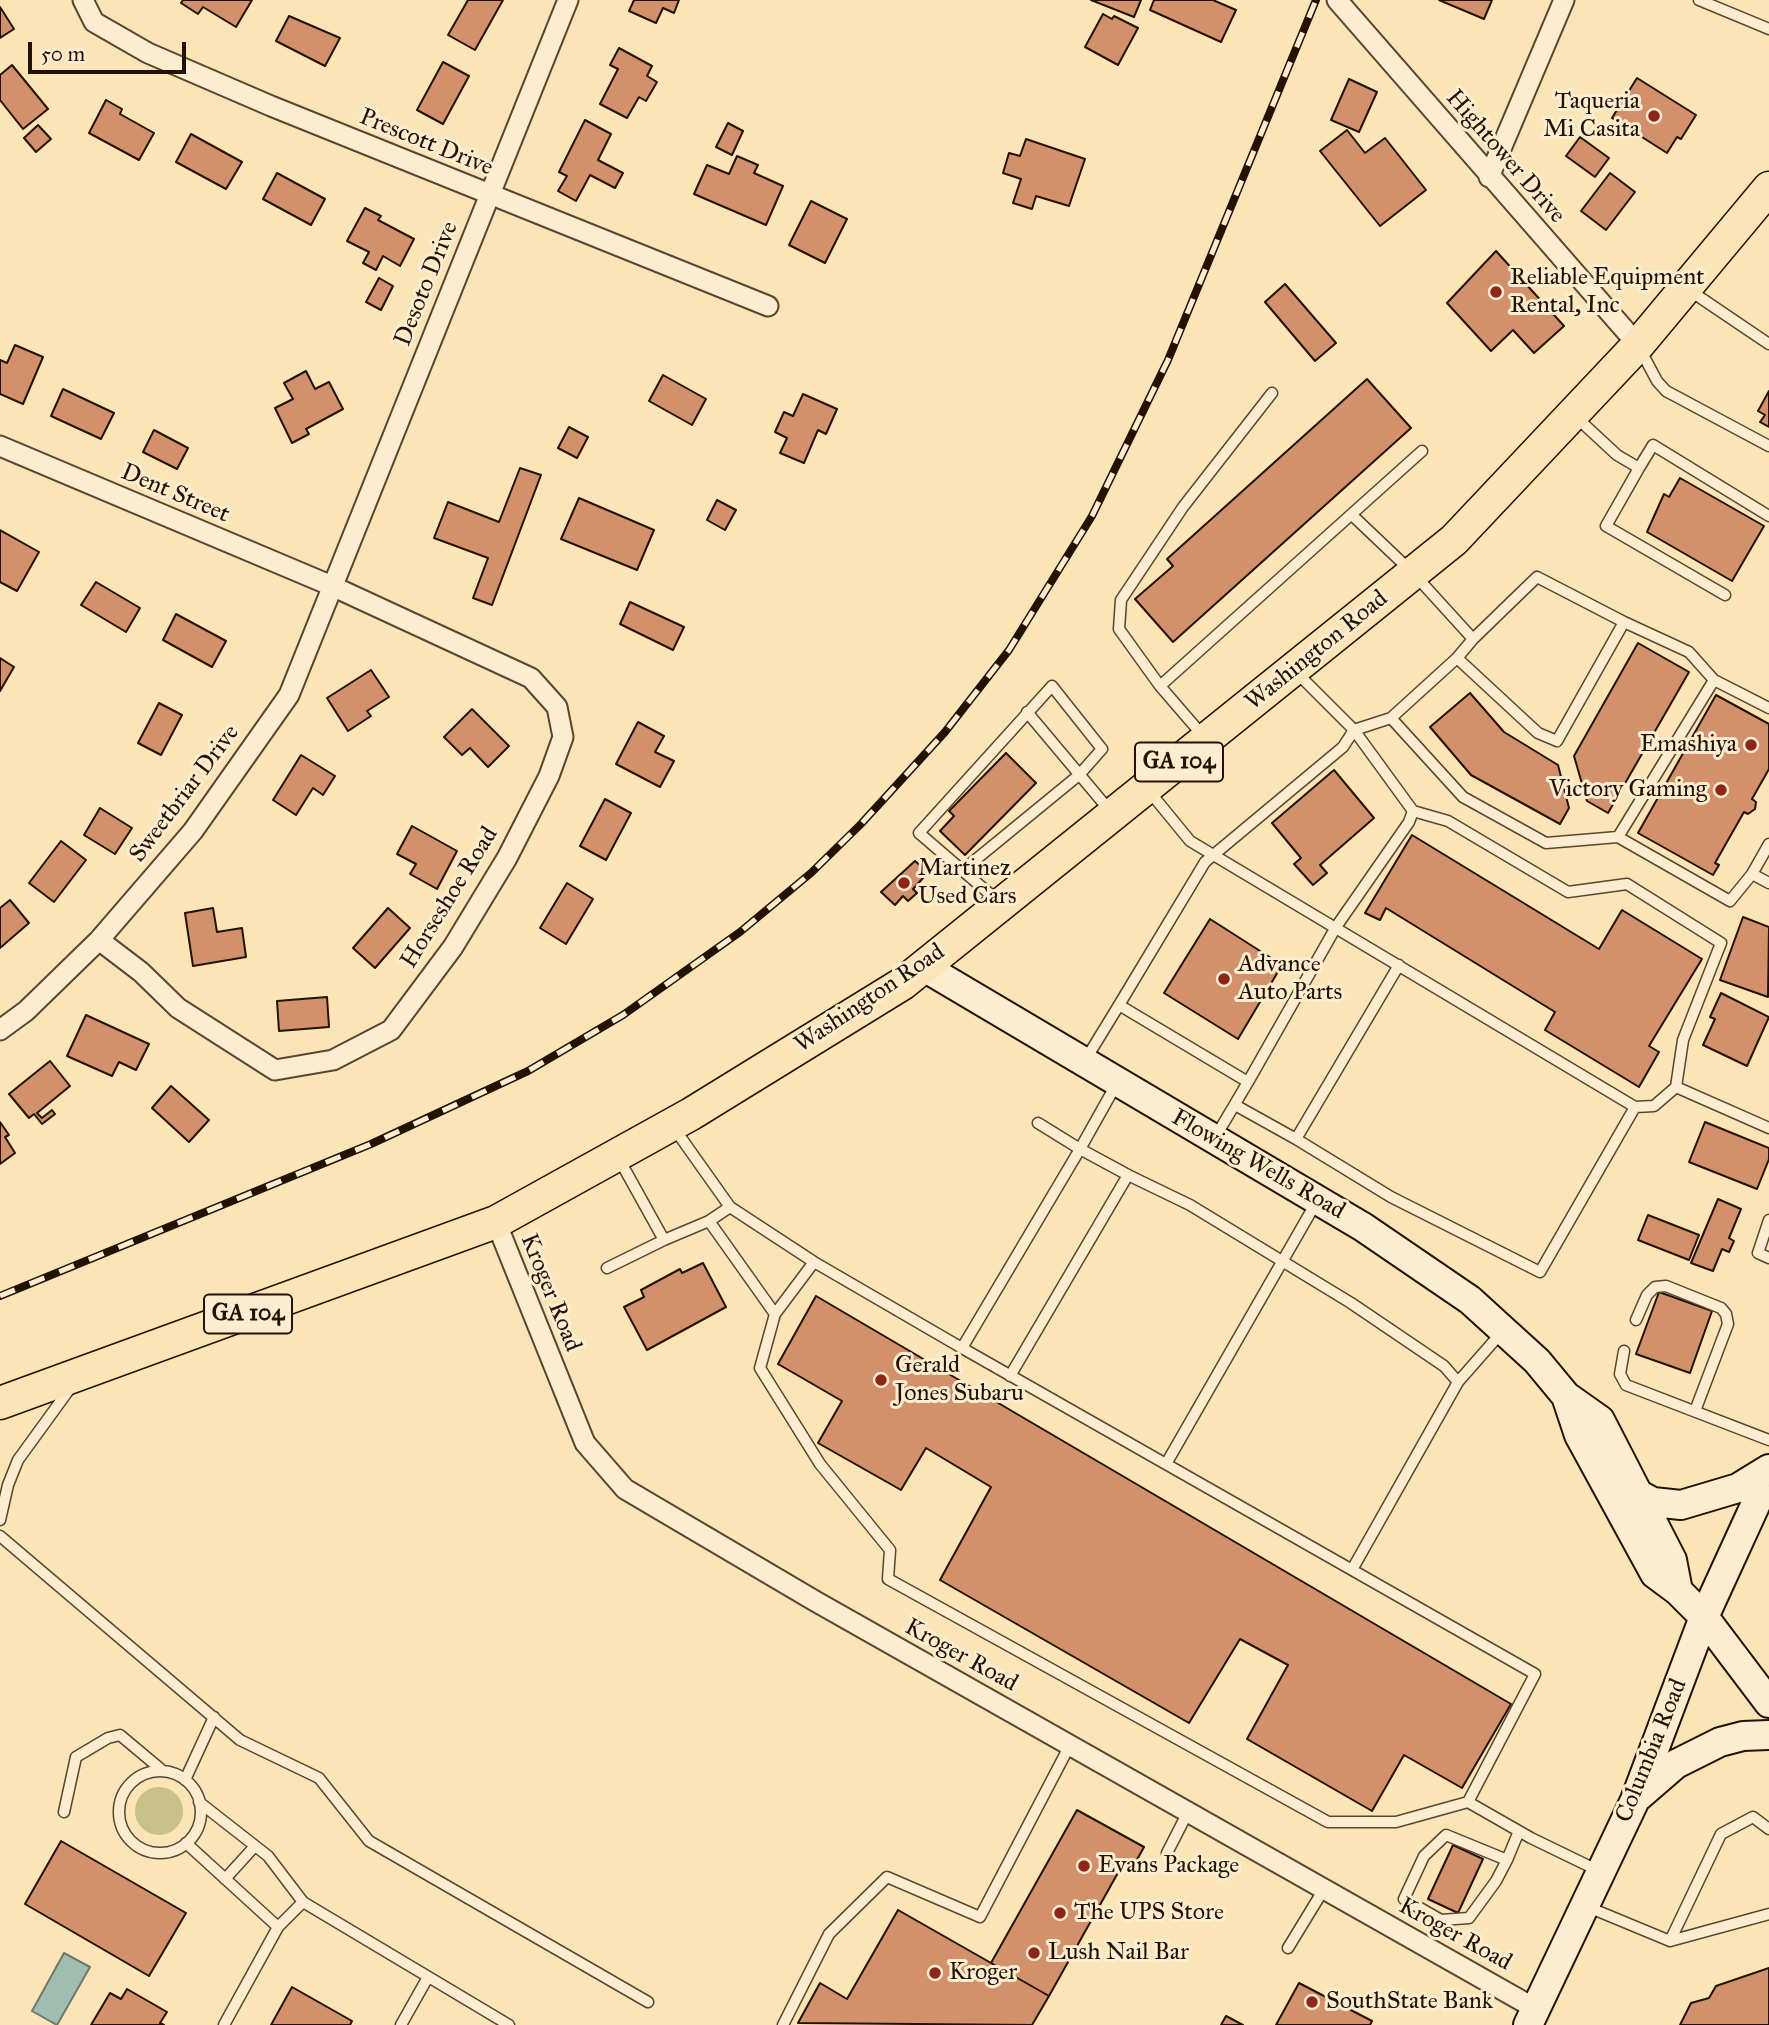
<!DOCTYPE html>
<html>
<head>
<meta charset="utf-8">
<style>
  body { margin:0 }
  #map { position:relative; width:1769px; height:2025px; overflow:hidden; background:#fbe4b6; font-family:"IM FELL Great Primer",serif }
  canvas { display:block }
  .scale { position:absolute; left:28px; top:42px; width:158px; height:32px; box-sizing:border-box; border:4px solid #231202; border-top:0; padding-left:9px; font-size:21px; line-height:24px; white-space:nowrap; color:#231202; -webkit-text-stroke:5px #fcedd0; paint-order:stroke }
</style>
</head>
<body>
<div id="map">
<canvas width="1769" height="2025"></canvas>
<div class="scale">50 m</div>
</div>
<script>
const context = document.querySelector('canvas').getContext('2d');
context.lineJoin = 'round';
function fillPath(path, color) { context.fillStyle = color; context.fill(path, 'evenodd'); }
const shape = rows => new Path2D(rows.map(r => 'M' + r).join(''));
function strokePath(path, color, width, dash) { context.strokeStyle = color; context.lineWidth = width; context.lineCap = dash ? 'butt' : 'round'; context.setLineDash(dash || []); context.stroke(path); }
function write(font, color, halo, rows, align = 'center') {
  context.font = font + ' "IM FELL Great Primer",serif'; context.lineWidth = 6; context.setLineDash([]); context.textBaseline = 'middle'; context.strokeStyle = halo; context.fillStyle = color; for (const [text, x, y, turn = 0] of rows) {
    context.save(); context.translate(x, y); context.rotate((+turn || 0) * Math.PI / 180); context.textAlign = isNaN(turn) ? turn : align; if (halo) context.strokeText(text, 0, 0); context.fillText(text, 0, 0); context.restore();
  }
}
fillPath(shape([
  '135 1811a24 24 0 1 1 48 0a24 24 0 1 1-48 0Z'
]), '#c6c289');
const water = shape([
  [64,1953,90,1967,57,2025,32,2011,64,1953]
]);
fillPath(water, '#9fbeb1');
strokePath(water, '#6d796b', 2);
const building = shape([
  [183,0,252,0,236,27,203,7,198,14,181,3,183,0],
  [468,0,503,0,475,50,448,35,468,0],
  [634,0,679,0,674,13,663,8,656,23,629,11,634,0],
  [1091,0,1141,0,1134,17,1091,0],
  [1154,0,1213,0,1236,10,1221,42,1150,10,1154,0],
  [1439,0,1492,0,1484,19,1439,0],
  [0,7,14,29,0,38,0,7],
  [1103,14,1112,19,1114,16,1138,28,1118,65,1085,47,1103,14],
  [289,16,340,38,325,66,276,41,289,16],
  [619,48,652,66,647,76,657,82,646,101,639,97,627,118,600,104,618,69,610,65,619,48],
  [443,62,469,76,443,124,417,110,443,62],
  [12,65,48,109,23,129,0,100,0,75,12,65],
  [1637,78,1696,115,1681,139,1677,137,1667,153,1612,118,1637,78],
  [1349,79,1377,92,1359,132,1331,120,1349,79],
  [106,100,122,109,120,114,154,133,139,160,89,133,106,100],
  [585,120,611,134,598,160,623,173,615,188,590,175,576,201,558,191,567,176,559,172,585,120],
  [728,123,743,131,732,155,716,147,728,123],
  [38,125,51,139,36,152,24,138,38,125],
  [1347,130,1365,153,1385,138,1426,190,1380,226,1320,151,1347,130],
  [191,134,242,162,226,189,176,162,191,134],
  [1580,137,1609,158,1595,177,1566,156,1580,137],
  [1026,139,1085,159,1069,206,1036,196,1032,209,1013,203,1021,179,1003,173,1009,153,1020,156,1026,139],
  [737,156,758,165,754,173,783,186,766,225,694,194,707,165,729,174,737,156],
  [277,173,325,199,311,225,263,199,277,173],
  [1610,173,1635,192,1606,230,1581,211,1610,173],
  [811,201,847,219,825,263,789,245,811,201],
  [365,208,381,216,378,220,414,239,400,266,383,256,376,270,363,263,369,252,347,241,365,208],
  [1496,251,1564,326,1534,353,1513,330,1491,351,1447,303,1496,251],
  [379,278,393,286,381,310,366,302,379,278],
  [1285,284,1336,343,1315,361,1265,302,1285,284],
  [15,345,43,357,23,404,0,394,0,360,7,363,15,345],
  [306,371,315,389,329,382,343,409,306,429,309,434,292,443,275,408,293,399,284,383,306,371],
  [663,375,706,399,692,425,649,401,663,375],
  [1367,379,1411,428,1173,642,1135,599,1173,566,1167,559,1367,379],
  [63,389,114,413,101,439,51,416,63,389],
  [1769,391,1769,427,1760,422,1765,415,1758,411,1769,391],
  [803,394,837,409,826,434,818,430,804,463,780,453,787,438,775,432,784,412,793,416,803,394],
  [569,427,588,437,577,458,558,448,569,427],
  [154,430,188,448,177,469,143,452,154,430],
  [520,468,541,475,492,605,473,598,488,558,434,538,448,502,499,522,520,468],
  [1680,478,1764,526,1732,581,1647,532,1664,494,1669,497,1680,478],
  [579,498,654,530,637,570,561,539,579,498],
  [717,500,736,510,725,530,707,520,717,500],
  [0,530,39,552,17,591,0,582,0,530],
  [96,582,140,608,126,632,81,605,96,582],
  [630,602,684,627,673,650,620,624,630,602],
  [176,614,226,641,212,667,163,640,176,614],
  [1638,643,1689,672,1608,813,1587,801,1574,756,1638,643],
  [0,658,14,667,0,691,0,658],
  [371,670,389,697,367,711,371,716,348,731,327,698,371,670],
  [1470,693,1504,732,1558,765,1569,808,1560,824,1471,775,1430,727,1470,693],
  [1716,695,1769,724,1769,769,1752,799,1756,802,1755,809,1748,814,1744,812,1715,863,1719,865,1713,875,1638,833,1716,695],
  [159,703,182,715,161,755,138,743,159,703],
  [472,709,509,746,488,767,470,748,462,755,444,737,472,709],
  [638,722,664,736,655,752,674,761,660,787,616,764,638,722],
  [1006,753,1036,783,965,855,940,831,954,816,949,811,1006,753],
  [301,755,335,776,323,795,313,788,296,815,273,800,301,755],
  [1334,770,1374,818,1320,865,1327,873,1313,885,1294,864,1301,858,1272,823,1334,770],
  [605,799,631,813,606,860,580,846,605,799],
  [100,808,132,828,115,854,84,835,100,808],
  [412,826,457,851,437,889,410,874,416,864,397,854,412,826],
  [1412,835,1599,949,1622,910,1702,959,1649,1046,1659,1052,1639,1087,1545,1030,1555,1012,1386,908,1380,920,1365,913,1412,835],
  [61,841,86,860,54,902,29,883,61,841],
  [915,861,924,869,921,873,924,877,913,889,917,893,908,901,903,896,895,905,881,892,915,861],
  [567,883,593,899,566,944,540,928,567,883],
  [10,900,29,923,0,948,0,908,10,900],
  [213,908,217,932,242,928,246,957,193,966,185,913,213,908],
  [388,908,410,928,375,968,353,948,388,908],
  [1743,917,1769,927,1768,997,1720,980,1743,917],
  [1210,919,1282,965,1238,1039,1164,993,1210,919],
  [1721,993,1769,1017,1747,1066,1703,1045,1715,1019,1710,1017,1721,993],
  [327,997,329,1027,279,1031,277,1001,327,997],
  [86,1015,149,1044,136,1070,119,1062,112,1076,67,1056,86,1015],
  [50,1061,70,1086,37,1113,42,1118,52,1110,55,1114,42,1124,34,1114,29,1118,9,1094,50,1061],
  [171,1086,209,1120,189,1142,152,1108,171,1086],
  [0,1122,9,1135,5,1137,15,1153,0,1164,0,1122],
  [1705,1122,1769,1148,1769,1159,1757,1189,1689,1162,1705,1122],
  [1718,1199,1741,1209,1729,1238,1734,1241,1729,1252,1722,1249,1713,1271,1691,1263,1718,1199],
  [1648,1215,1699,1235,1689,1260,1638,1240,1648,1215],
  [703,1263,726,1307,647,1350,624,1307,644,1297,641,1290,680,1269,682,1273,703,1263],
  [1659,1292,1712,1311,1690,1373,1636,1354,1659,1292],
  [816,1296,1511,1704,1462,1788,1404,1755,1372,1811,1247,1739,1288,1665,1240,1639,1189,1723,940,1580,991,1487,926,1448,901,1490,818,1443,842,1401,778,1364,816,1296],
  [1077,1810,1144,1847,1133,1867,1124,1862,1049,1996,991,1963,1077,1810],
  [61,1841,186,1913,149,1976,25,1904,61,1841],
  [1453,1845,1483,1859,1458,1913,1428,1899,1453,1845],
  [898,1910,1049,1996,1032,2025,798,2023,820,1983,847,1999,898,1910],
  [1769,1968,1769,2025,1680,2025,1691,2003,1709,1998,1716,1986,1769,1968],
  [1299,1983,1372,2021,1370,2025,1276,2025,1299,1983],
  [292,1987,352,2021,350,2025,271,2025,292,1987],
  [127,1989,167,2012,160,2023,164,2025,91,2025,110,1993,121,1999,127,1989],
  [1226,2016,1243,2025,1221,2025,1226,2016]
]);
fillPath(building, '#d2916b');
strokePath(building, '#231202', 2);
const lane = shape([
  [1699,0,1769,29],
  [1689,290,1769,344],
  [1640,349,1657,381,1666,391,1769,446],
  [1576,417,1617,455,1639,468,1653,445,1769,516],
  [1639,468,1606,526,1725,595],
  [1352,515,1413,573,1473,639,1457,658,1538,733,1557,741,1624,622,1689,652,1714,680],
  [1473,639,1537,577,1624,622],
  [1457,658,1391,718,1463,797,1546,843,1618,837],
  [1296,672,1354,730,1391,718],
  [1160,686,1119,629,1121,600,1183,507,1272,393],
  [1027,712,1110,811],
  [1204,737,1160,686,1422,451],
  [1149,791,1190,841,1635,1107,1654,1106,1676,1087,1769,1128],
  [1413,811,1448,821,1568,892,1627,884,1721,943,1683,1040,1676,1087],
  [1769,844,1752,874,1769,883],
  [963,870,1079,775,1102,749,1052,686,919,833,998,901],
  [1752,874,1730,901,1618,837,1714,680,1769,708],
  [1399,965,1296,1139,1391,1197,1540,1272,1635,1107],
  [1086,1059,1119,1005,1205,862,1343,747,1354,730,1413,811,1409,822,1336,927,1248,1082,1119,1005],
  [1235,1105,1296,1139],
  [1216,1136,1248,1082],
  [1128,1175,1190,1205,1351,1303,1444,1366,1458,1382],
  [730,1207,814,1262,962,1348,1080,1149,1038,1123],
  [1769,1220,1758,1253,1769,1258],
  [709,1221,775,1314],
  [664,1240,709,1221,730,1207,674,1128],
  [814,1262,775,1314,760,1368,820,1464,890,1550,888,1579,1328,1822,1396,1822,1468,1802],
  [607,1268,664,1240,619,1159],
  [1636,1320,1647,1295,1655,1287,1666,1286,1721,1308,1726,1314,1728,1324,1695,1411],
  [962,1348,1535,1674,1468,1802,1531,1838,1597,1870],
  [1624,1351,1620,1374,1626,1385,1769,1440],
  [1010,1376,1128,1175,1080,1149,1117,1083],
  [1166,1464,1317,1201],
  [0,1520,8,1485,18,1460,71,1387],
  [0,1536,240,1740,319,1778,369,1841,648,2002],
  [1353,1568,1458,1382,1501,1333],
  '119 1812a41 41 0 1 1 82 0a41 41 0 1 1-82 0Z',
  [185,1780,214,1717],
  [199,1802,268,1856,303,1902],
  [64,1812,76,1757,108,1738,120,1735,163,1771],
  [186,1843,278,1927],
  [1167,1853,1188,1812],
  [1507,1860,1446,1835,1424,1856,1404,1899,1441,1920,1469,1918,1496,1881,1507,1860,1519,1831],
  [225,1879,255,1846],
  [1588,1907,1670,1941,1721,1834,1753,1817,1769,1829],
  [1670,1941,1769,1914],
  [1288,1948,1324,1889],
  [224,2025,278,1927,303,1902,509,2025],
  [401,2025,428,1977],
  [783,2025,829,1934,887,1877,980,1917,1070,1745]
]);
const street = shape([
  [83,0,94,22,148,53,271,106,768,306],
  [1337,0,1638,345],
  [1489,177,1564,0],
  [0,446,332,586,531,678,557,707,563,737,549,776,507,858,453,947,391,1030,333,1060,275,1070,178,1008,141,972,99,940],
  [0,1030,26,1011,99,940,193,831,289,695,568,0],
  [496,1222,585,1443,625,1489,815,1601,1536,2009]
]);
const secondary = shape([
  [924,967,1363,1227,1470,1300,1537,1361,1566,1396,1600,1420,1672,1560,1678,1591],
  [1566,1396,1579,1435,1655,1574,1678,1591,1704,1617,1769,1703],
  [1638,1494,1653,1502,1681,1505,1738,1488,1769,1469],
  [1639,1796,1676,1764,1720,1742,1743,1736,1769,1735],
  [1528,2025,1635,1800,1704,1617,1769,1475]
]);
const primary = shape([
  [0,1403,496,1222,691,1114,902,984,1454,540,1638,345,1769,188]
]);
strokePath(lane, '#59462f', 13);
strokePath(street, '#59462f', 23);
strokePath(secondary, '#231202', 32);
strokePath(primary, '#231202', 35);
strokePath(lane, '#fcedd0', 10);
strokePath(street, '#fcedd0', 19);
strokePath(secondary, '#fcedd0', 28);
strokePath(primary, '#fbe4b6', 32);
const rail = shape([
  [0,1296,371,1144,528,1071,623,1015,740,932,811,873,861,824,945,732,1009,650,1092,516,1168,360,1316,0]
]);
strokePath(rail, '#231202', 8);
strokePath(rail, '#fcedd0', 5, [16]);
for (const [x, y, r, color] of [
  [1654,116,7,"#8f2418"],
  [1496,292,7,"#8f2418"],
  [1751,745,7,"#8f2418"],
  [1721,790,7,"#8f2418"],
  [904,883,7,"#8f2418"],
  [1224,979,7,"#8f2418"],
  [881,1380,7,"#8f2418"],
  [1084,1866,7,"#8f2418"],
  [1060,1913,7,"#8f2418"],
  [1034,1953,7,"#8f2418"],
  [935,1973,7,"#8f2418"],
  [1312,2002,7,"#8f2418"]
]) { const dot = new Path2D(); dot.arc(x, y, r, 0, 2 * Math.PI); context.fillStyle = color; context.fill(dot); strokePath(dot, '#fcedd0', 2.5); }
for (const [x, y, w] of [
  [1179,762,88],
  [248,1314,88]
]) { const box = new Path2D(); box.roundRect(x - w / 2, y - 19.5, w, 39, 5); context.fillStyle = '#fcedd0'; context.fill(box); strokePath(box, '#231202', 2); }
write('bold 23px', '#231202', null, [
  ["GA 104",1179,762],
  ["GA 104",248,1314]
]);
write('24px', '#231202', '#fcedd0', [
  ["Taqueria",1640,102,"right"],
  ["Mi Casita",1640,130,"right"],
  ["Reliable Equipment",1510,278],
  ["Rental, Inc",1510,306],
  ["Emashiya",1737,745,"right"],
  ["Victory Gaming",1707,790,"right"],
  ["Martinez",918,869],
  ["Used Cars",918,897],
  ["Advance",1238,965],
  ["Auto Parts",1238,993],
  ["Gerald",895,1366],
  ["Jones Subaru",895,1394],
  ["Evans Package",1098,1866],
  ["The UPS Store",1074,1913],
  ["Lush Nail Bar",1048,1953],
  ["Kroger",949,1973],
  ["SouthState Bank",1326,2002]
], 'left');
write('24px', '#231202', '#fcedd0', [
  ["Prescott Drive",426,143,22],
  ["Hightower Drive",1505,157,49],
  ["Desoto Drive",427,284,-68],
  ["Dent Street",175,494,23],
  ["Washington Road",1317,651,-39],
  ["Sweetbriar Drive",185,794,-53],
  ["Horseshoe Road",450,898,-58],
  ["Washington Road",870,999,-34],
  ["Flowing Wells Road",1258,1165,30],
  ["Kroger Road",550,1293,68],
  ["Kroger Road",961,1656,29],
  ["Columbia Road",1652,1751,-68],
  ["Kroger Road",1455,1935,29]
]);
</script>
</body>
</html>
